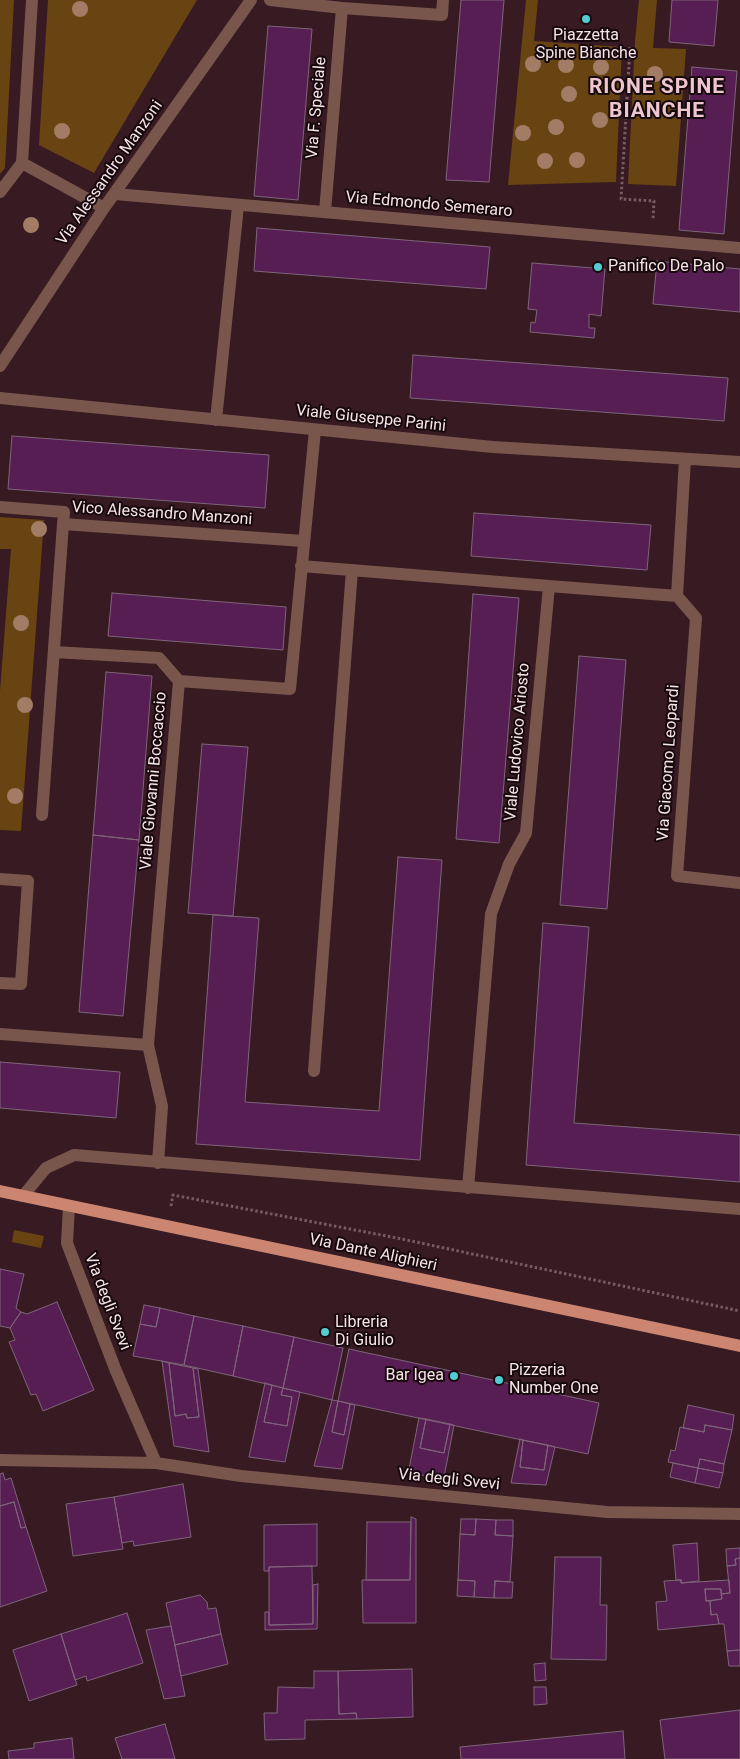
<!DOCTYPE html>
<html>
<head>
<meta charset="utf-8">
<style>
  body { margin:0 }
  canvas { display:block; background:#371a22 }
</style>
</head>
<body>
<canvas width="740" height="1759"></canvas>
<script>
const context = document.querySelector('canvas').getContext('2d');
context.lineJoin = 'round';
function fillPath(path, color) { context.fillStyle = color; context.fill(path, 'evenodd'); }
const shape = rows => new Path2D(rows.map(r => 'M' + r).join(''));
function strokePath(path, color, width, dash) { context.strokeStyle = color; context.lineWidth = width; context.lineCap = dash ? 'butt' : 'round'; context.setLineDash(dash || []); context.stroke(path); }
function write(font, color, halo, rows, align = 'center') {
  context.font = font + ' Roboto,sans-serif'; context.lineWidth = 4; context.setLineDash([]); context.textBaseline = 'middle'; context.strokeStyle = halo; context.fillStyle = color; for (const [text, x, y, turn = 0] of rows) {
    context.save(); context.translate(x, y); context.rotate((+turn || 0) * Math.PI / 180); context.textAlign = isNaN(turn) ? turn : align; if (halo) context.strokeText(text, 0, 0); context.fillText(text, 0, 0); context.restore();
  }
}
fillPath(shape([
  [0,0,14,0,5,168,0,174],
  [48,0,197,0,94,173,39,145],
  [526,0,538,0,534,41,622,47,616,182,508,185],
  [639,0,657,0,653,48,686,49,676,186,628,184,635,41],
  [0,517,44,520,21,831,0,830,0,691,11,549,0,549],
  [14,1230,44,1236,41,1248,12,1242]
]), '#674411');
const building = shape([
  [461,0,504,0,489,182,446,180,461,0],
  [672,0,718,0,714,46,669,42,672,0],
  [268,26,312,29,298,200,254,196,268,26],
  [692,67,737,71,724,234,679,230,692,67],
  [257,228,490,247,486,289,254,271,257,228],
  [657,261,740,269,740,312,653,304,657,261],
  [532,263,605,269,601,316,589,314,589,328,595,328,594,338,530,332,531,322,535,323,537,310,528,309,532,263],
  [413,355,728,378,724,421,410,398,413,355],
  [12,436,269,455,265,508,8,489,12,436],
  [474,513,651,525,647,570,471,556,474,513],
  [112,593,286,607,283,650,108,636,112,593],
  [473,594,519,598,499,843,456,839,473,594],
  [579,656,626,660,607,909,560,905,579,656],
  [106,672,152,676,139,840,93,835,106,672],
  [202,744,248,747,233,916,188,913,202,744],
  [93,835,139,840,123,1016,79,1012,93,835],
  [398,857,442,860,420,1160,196,1144,213,915,259,918,245,1102,379,1111,398,857],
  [543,923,589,927,574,1123,740,1135,740,1182,526,1165,543,923],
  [0,1062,120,1072,116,1118,0,1108,0,1062],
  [0,1269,24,1274,16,1308,21,1312,10,1328,0,1326,0,1269],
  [57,1302,94,1390,43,1411,36,1394,31,1395,9,1342,15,1340,10,1328,21,1312,27,1314,57,1302],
  [144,1305,160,1308,156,1327,140,1324,144,1305],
  [160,1308,194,1316,184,1365,133,1356,140,1324,156,1327,160,1308],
  [194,1316,243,1326,233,1376,184,1365,194,1316],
  [243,1326,294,1337,283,1388,233,1376,243,1326],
  [294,1337,343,1348,332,1400,283,1388,294,1337],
  [349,1349,599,1403,588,1454,338,1401,349,1349],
  [162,1361,169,1363,175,1416,186,1414,187,1418,199,1417,193,1368,198,1369,209,1452,174,1446,162,1361],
  [169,1363,193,1368,199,1417,187,1418,186,1414,175,1416,169,1363],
  [265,1383,272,1385,264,1422,287,1426,292,1397,281,1395,283,1388,300,1392,285,1462,249,1457,265,1383],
  [272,1385,283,1388,281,1395,292,1397,287,1426,264,1422,272,1385],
  [332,1400,338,1401,332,1432,344,1435,350,1404,355,1405,342,1469,314,1466,332,1400],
  [338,1401,350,1404,344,1435,332,1432,338,1401],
  [688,1405,734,1415,732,1430,705,1425,704,1432,683,1428,688,1405],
  [419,1418,426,1419,420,1448,444,1453,450,1424,454,1425,444,1477,408,1474,419,1418],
  [426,1419,450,1424,444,1453,420,1448,426,1419],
  [705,1425,732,1430,724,1464,700,1459,698,1468,668,1462,671,1450,675,1451,680,1427,704,1432,705,1425],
  [520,1439,523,1440,520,1467,544,1470,548,1445,555,1447,546,1485,511,1483,520,1439],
  [523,1440,548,1445,544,1470,520,1467,523,1440],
  [700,1459,724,1464,723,1473,698,1468,700,1459],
  [673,1463,698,1468,695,1483,670,1477,673,1463],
  [698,1468,723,1473,719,1488,695,1483,698,1468],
  [3,1473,5,1480,11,1478,26,1527,21,1528,14,1502,0,1506,0,1474,3,1473],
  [183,1484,191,1537,134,1546,133,1541,122,1543,114,1497,183,1484],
  [114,1497,123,1549,73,1556,66,1504,114,1497],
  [14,1502,21,1528,26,1527,47,1591,0,1607,0,1506,14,1502],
  [411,1517,416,1519,416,1623,363,1623,362,1580,410,1580,411,1517],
  [461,1519,476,1519,475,1535,460,1534,461,1519],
  [476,1519,496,1520,495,1535,513,1536,510,1582,495,1581,494,1598,474,1597,475,1581,458,1580,460,1534,475,1535,476,1519],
  [496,1520,513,1520,513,1536,495,1535,496,1520],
  [367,1522,411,1522,410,1580,366,1580,367,1522],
  [317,1524,317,1566,269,1567,269,1571,264,1571,264,1525,317,1524],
  [697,1543,699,1581,681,1583,681,1580,676,1580,673,1545,697,1543],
  [740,1548,740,1558,735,1559,736,1565,727,1566,726,1549,740,1548],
  [555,1557,601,1557,600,1605,607,1605,606,1660,551,1659,555,1557],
  [740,1558,740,1650,727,1651,724,1624,719,1624,717,1614,711,1615,710,1601,722,1599,721,1594,730,1593,727,1566,736,1565,735,1559,740,1558],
  [312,1566,313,1624,269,1625,269,1567,312,1566],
  [458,1580,475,1581,474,1597,457,1596,458,1580],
  [681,1580,681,1583,729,1580,730,1593,721,1594,721,1589,705,1589,706,1601,710,1601,711,1615,717,1614,719,1624,658,1630,656,1602,667,1601,664,1581,681,1580],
  [495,1581,513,1582,512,1598,494,1598,495,1581],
  [318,1584,317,1629,265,1630,265,1612,269,1612,269,1625,313,1624,313,1585,318,1584],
  [705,1589,721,1589,722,1599,706,1601,705,1589],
  [200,1595,207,1602,208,1609,216,1608,221,1634,175,1645,166,1603,200,1595],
  [127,1613,143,1663,87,1681,86,1676,75,1680,61,1634,127,1613],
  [171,1626,185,1696,164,1699,146,1630,171,1626],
  [61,1634,77,1685,29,1701,13,1650,61,1634],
  [221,1634,228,1664,181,1676,175,1645,221,1634],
  [740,1650,740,1666,729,1666,727,1651,740,1650],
  [545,1663,546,1680,535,1681,534,1664,545,1663],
  [412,1669,413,1717,357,1719,356,1713,339,1714,338,1671,412,1669],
  [314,1671,338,1671,339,1714,356,1713,357,1719,305,1720,305,1739,265,1740,264,1713,277,1713,278,1687,314,1688,314,1671],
  [534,1687,546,1687,547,1704,534,1705,534,1687],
  [740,1710,740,1759,665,1759,660,1720,740,1710],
  [165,1724,175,1759,122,1759,115,1738,165,1724],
  [623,1731,625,1759,461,1759,460,1747,623,1731],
  [72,1738,74,1759,9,1759,8,1751,34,1748,34,1743,72,1738]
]);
fillPath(building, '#561e52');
strokePath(building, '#7e647a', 1);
strokePath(shape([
  [630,47,621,199,654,201,653,220],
  [171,1206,173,1195,402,1239,740,1311]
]), '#765c63', 3, [2.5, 2.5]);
strokePath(shape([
  [32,0,22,163,104,208],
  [270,0,342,8,325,212],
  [342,8,442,15,443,0],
  [0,192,22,163],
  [115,194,740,248],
  [0,366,104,208,251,0],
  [0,398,493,447,740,462],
  [216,420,238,206],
  [0,507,64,512,63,524,303,541],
  [301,566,549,586],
  [677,596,696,618,677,876,740,883],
  [54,652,159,658,179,681],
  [42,815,63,524],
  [0,879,28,881,21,984,0,983],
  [0,1034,148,1045],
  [314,1071,352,570],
  [158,1163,162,1106,148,1045,179,681,290,689,315,430],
  [468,1188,491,914,509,864,526,833,549,586,677,596,685,459],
  [23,1196,46,1168,74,1155,740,1209],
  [69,1206,67,1243,116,1371,156,1463,241,1476,607,1512,740,1514],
  [0,1460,156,1463]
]), '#78564c', 12);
strokePath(shape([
  [0,1191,740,1346]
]), '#cb8571', 12);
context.fillStyle = '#a27c64';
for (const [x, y] of [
  [80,9],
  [533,64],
  [566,65],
  [601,67],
  [655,74],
  [569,94],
  [600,120],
  [556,127],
  [62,131],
  [523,133],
  [577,160],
  [545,161],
  [31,225],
  [39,529],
  [21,623],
  [25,705],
  [15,796]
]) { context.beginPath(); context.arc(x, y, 8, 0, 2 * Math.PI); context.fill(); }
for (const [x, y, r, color] of [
  [586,19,5,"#52ccd0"],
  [598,267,5,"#52ccd0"],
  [325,1332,5,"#52ccd0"],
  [454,1376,5,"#52ccd0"],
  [499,1380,5,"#52ccd0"]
]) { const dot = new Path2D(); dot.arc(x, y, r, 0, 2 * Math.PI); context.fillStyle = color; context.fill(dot); strokePath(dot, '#16090d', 2); }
write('16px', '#f8e3e7', '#16090d', [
  ["Piazzetta",586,36,"center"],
  ["Spine Bianche",586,54,"center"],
  ["Panifico De Palo",608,267],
  ["Libreria",335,1323],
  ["Di Giulio",335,1341],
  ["Pizzeria",509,1371],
  ["Number One",509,1389],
  ["Bar Igea",444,1376,"right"]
], 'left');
write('16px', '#f8e3e7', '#16090d', [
  ["Via F. Speciale",317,108,-85],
  ["Via Alessandro Manzoni",110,173,-55],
  ["Via Edmondo Semeraro",429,205,5],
  ["Viale Giuseppe Parini",371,419,6],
  ["Vico Alessandro Manzoni",162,514,4],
  ["Viale Ludovico Ariosto",518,742,-85],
  ["Via Giacomo Leopardi",669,763,-86],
  ["Viale Giovanni Boccaccio",154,781,-85],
  ["Via Dante Alighieri",373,1253,12],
  ["Via degli Svevi",107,1302,69],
  ["Via degli Svevi",449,1480,6]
]);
context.letterSpacing = '1px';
write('bold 21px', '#efc6cf', '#16090d', [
  ["RIONE SPINE",657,88],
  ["BIANCHE",657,112]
]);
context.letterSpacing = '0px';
</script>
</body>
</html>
